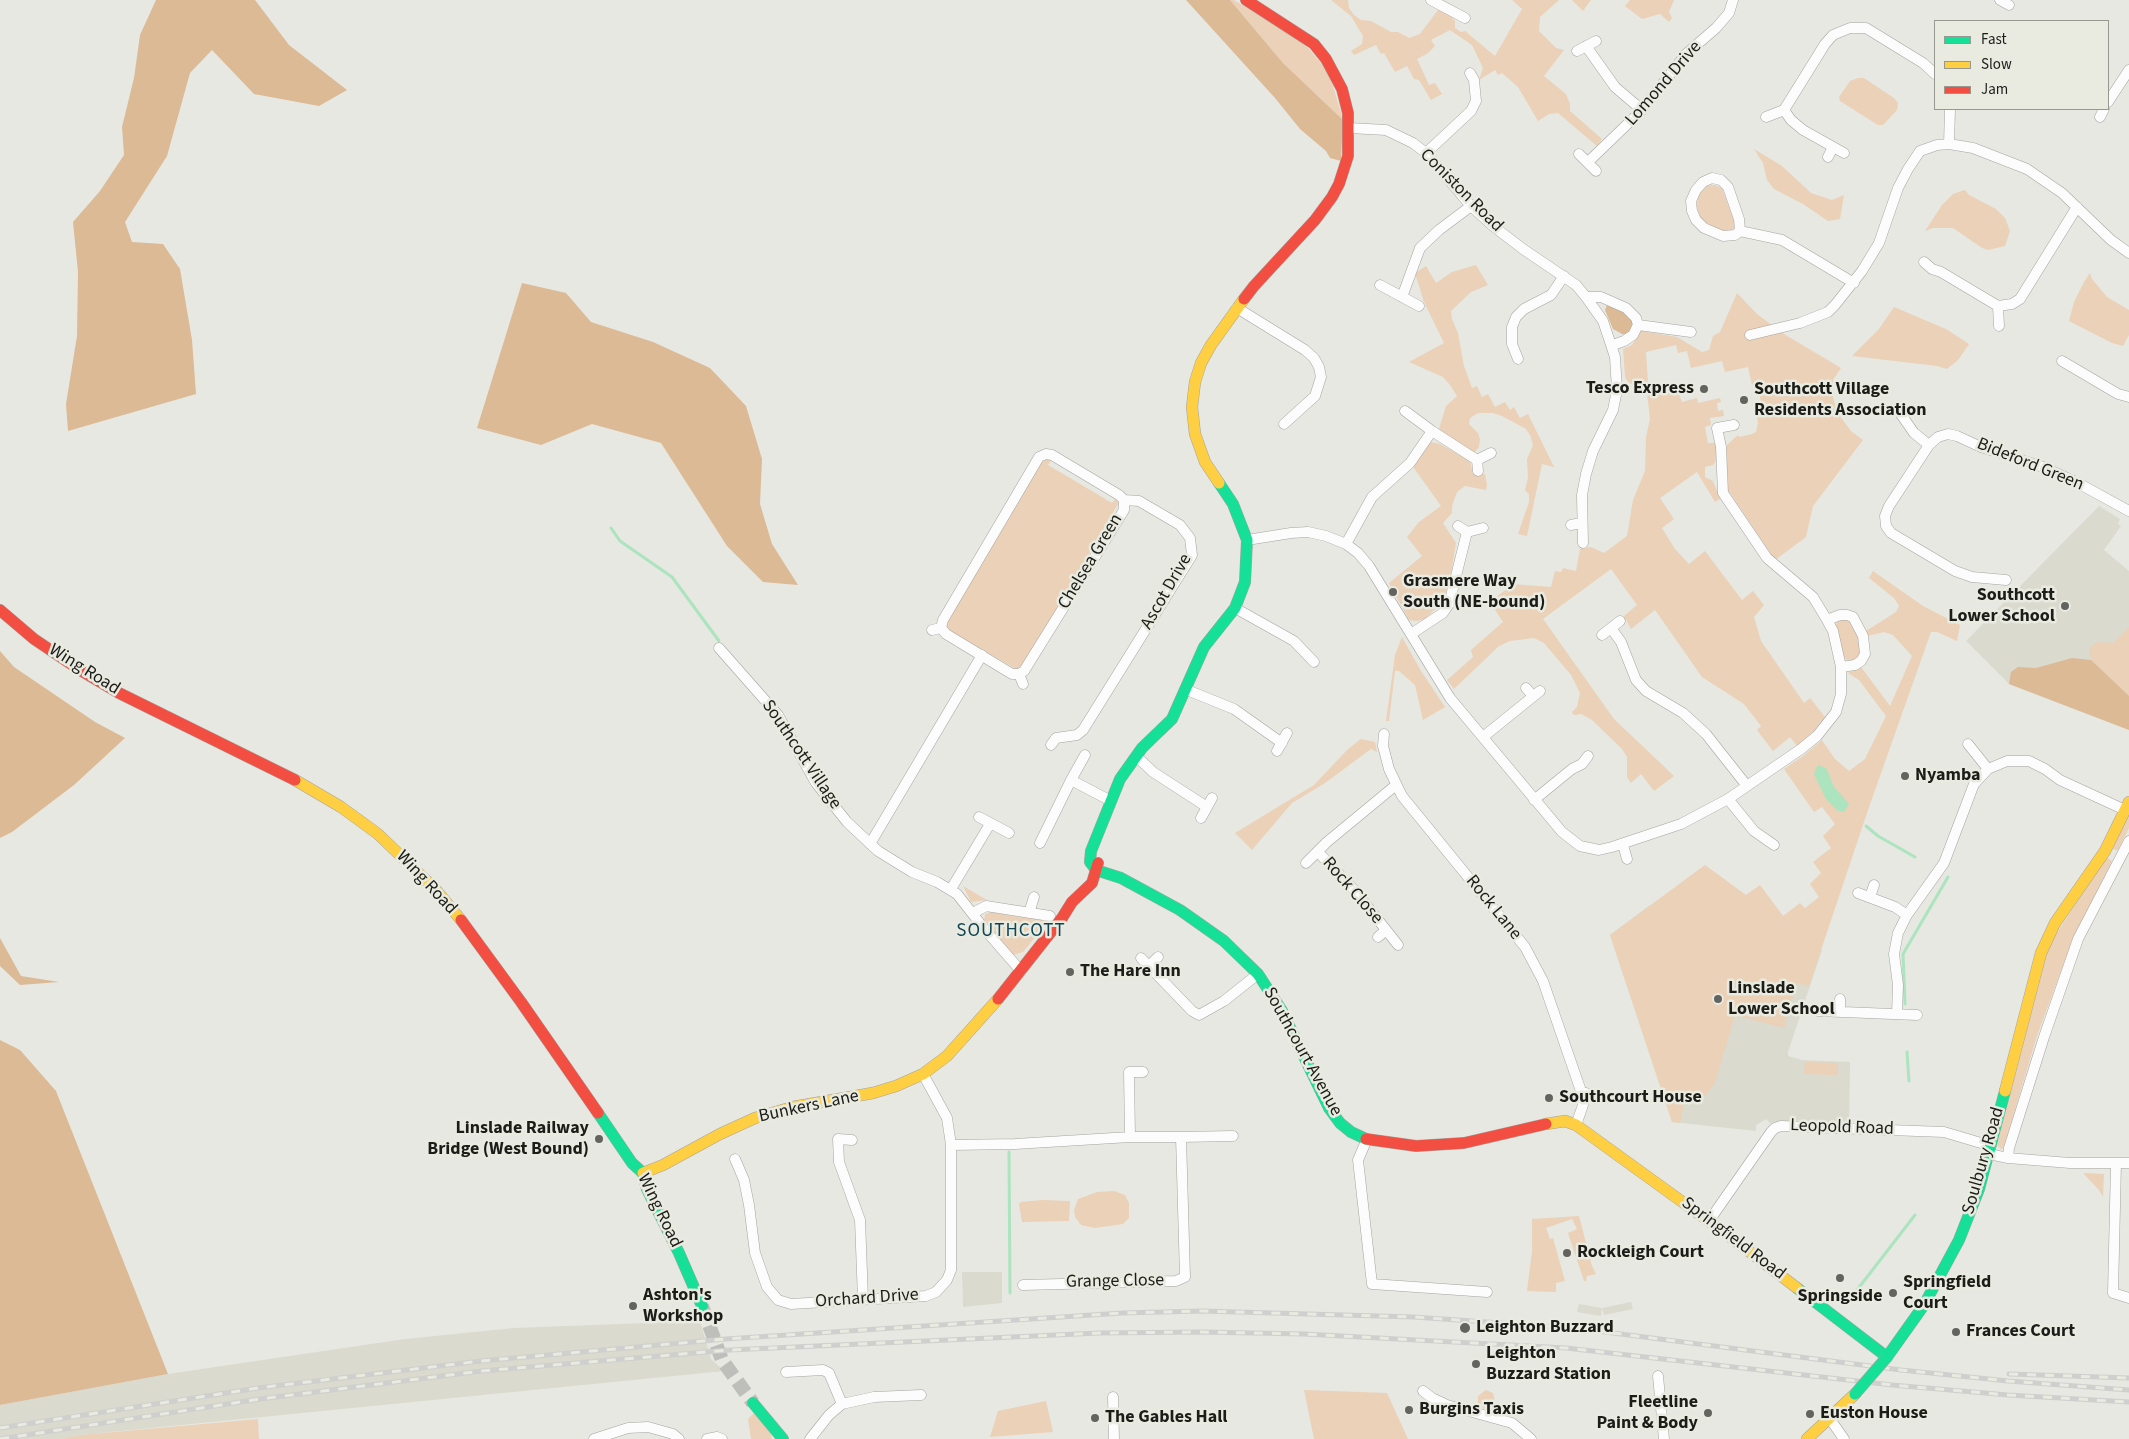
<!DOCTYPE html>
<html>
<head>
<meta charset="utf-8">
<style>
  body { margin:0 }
  #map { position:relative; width:2129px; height:1439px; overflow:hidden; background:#e7e8e2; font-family:"Source Sans 3",sans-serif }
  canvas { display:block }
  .legend { position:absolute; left:1934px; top:20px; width:175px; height:90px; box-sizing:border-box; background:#e9eae0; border:1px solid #979890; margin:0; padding:6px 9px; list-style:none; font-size:15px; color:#1c1c18 }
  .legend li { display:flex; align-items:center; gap:10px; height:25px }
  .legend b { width:25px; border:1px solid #979890 }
</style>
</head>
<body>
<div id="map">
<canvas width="2129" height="1439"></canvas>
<ul class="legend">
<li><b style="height:6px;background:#16e098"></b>Fast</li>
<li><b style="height:6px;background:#ffcf43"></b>Slow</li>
<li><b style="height:6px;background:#f24e42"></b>Jam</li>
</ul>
</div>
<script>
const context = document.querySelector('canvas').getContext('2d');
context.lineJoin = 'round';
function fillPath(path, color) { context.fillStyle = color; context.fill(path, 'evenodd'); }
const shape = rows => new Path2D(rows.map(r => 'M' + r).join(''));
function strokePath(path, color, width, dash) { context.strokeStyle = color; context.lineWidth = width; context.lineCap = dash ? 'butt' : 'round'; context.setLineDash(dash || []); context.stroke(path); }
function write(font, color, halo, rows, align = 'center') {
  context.font = font + ' "Source Sans 3",sans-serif'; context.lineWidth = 5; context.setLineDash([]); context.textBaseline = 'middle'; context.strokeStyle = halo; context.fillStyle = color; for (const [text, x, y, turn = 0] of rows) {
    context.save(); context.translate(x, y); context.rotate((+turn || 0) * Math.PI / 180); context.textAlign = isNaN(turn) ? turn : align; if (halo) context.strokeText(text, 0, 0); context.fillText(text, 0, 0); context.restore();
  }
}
fillPath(shape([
  [2099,506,2120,519,2118,524,2121,526,2104,550,2129,571,2129,730,2009,684,1966,641],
  [1650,905,1822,950,1788,1052,1788,1056,1802,1060,1850,1062,1849,1123,1785,1121,1770,1123,1766,1119,1756,1125,1756,1131,1672,1122,1610,935],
  [962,1272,1002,1272,1002,1303,963,1307],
  [1631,1302,1633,1309,1604,1315,1602,1308,1601,1316,1577,1312,1579,1304,1602,1308],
  [700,1321,711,1359,724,1371,81,1435,61,1439,0,1439,0,1405,168,1374,405,1339,514,1328]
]), '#dadace');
fillPath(shape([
  [1230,0,1234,0,1273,24,1291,33,1309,49,1321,63,1331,79,1343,120,1283,63],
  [1331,0,1348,0,1349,8,1354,15,1361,20,1371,21,1391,32,1398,32,1409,38,1420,34,1438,10,1443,11,1451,16,1455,21,1455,28,1461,32,1465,31,1495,56,1522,9,1512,0,1559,0,1540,17,1539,31,1556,48,1564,50,1544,76,1566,94,1570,104,1570,111,1602,139,1597,146,1558,113,1549,114,1538,121,1518,87,1502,73,1498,75,1495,70,1479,80,1483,68,1472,45,1450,30,1431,40,1435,46,1428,53,1417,59,1429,85,1435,83,1442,94,1431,100,1419,80,1414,79,1407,66,1395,72,1384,53,1381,54,1376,45,1354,55,1351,51,1362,44,1363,36,1351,16],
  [1572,0,1591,0,1583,11],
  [1630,0,1674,0,1669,12,1672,18,1669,22,1660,14,1642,19,1625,6],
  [1858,78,1864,78,1894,98,1898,103,1897,110,1883,125,1878,125,1840,101,1839,97,1850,81],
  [1754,149,1782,166,1811,193,1832,200,1844,195,1840,219,1828,221,1803,204,1774,189,1767,180,1763,163],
  [1715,185,1722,189,1735,223,1734,229,1729,231,1721,231,1705,222,1700,217,1697,206,1699,194,1707,186],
  [1965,190,1969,195,1996,209,2005,218,2010,231,2005,246,1988,250,1982,248,1953,228,1933,228,1925,231,1942,205,1953,194],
  [1476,265,1488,285,1471,292,1451,311,1452,319,1458,333,1464,366,1472,388,1477,386,1482,397,1488,394,1495,407,1505,402,1510,410,1514,407,1520,418,1528,414,1554,467,1542,464,1527,536,1518,534,1529,502,1529,494,1525,490,1528,478,1527,459,1533,445,1530,435,1526,429,1502,416,1493,413,1478,413,1470,418,1469,424,1478,433,1480,439,1479,447,1474,453,1439,429,1446,406,1457,396,1450,385,1443,377,1409,362,1444,343,1424,302,1415,273,1426,266,1436,283,1452,272],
  [2090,273,2092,279,2107,297,2129,310,2129,335,2123,346,2112,343,2069,321,2074,302,2084,282],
  [1737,293,1757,314,1784,334,1841,368,1833,380,1832,393,1837,412,1851,431,1863,440,1813,506,1806,537,1775,560,1728,490,1726,453,1727,445,1738,435,1739,437,1752,434,1756,432,1758,423,1756,414,1763,412,1757,384,1752,385,1748,367,1725,372,1722,361,1691,368,1687,351,1678,353,1676,345,1646,352,1648,383,1633,385,1628,382,1625,377,1623,349,1632,345,1641,331,1677,337,1702,352,1709,350,1713,336,1720,332],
  [1894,307,1946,329,1969,344,1958,360,1947,369,1937,366,1852,356,1879,329],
  [1673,387,1678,392,1682,402,1697,398,1698,403,1720,398,1721,402,1717,403,1718,411,1723,410,1724,416,1710,418,1711,425,1705,427,1708,443,1716,443,1718,458,1713,465,1705,467,1705,477,1713,481,1720,499,1715,502,1697,472,1660,498,1674,519,1662,528,1675,549,1689,564,1705,551,1742,600,1753,591,1764,605,1754,617,1761,641,1804,703,1810,698,1825,717,1812,733,1797,746,1790,737,1773,751,1757,730,1761,726,1744,704,1702,677,1655,610,1631,629,1624,616,1637,605,1611,569,1543,619,1614,719,1674,776,1654,791,1641,774,1631,783,1627,777,1627,757,1622,749,1592,720,1581,714,1574,715,1572,712,1577,707,1580,693,1571,675,1544,643,1534,638,1510,641,1499,646,1454,689,1447,680,1473,657,1471,650,1503,622,1490,602,1513,584,1551,587,1555,571,1561,572,1563,568,1576,571,1580,549,1591,547,1604,553,1627,536,1633,500,1645,471,1646,437,1650,419,1647,393],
  [1431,442,1440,444,1470,461,1473,474,1485,474,1487,485,1486,490,1465,486,1457,492,1452,506,1452,513,1443,523,1456,543,1451,573,1444,600,1425,619,1417,621,1409,620,1389,583,1422,556,1407,537,1419,522,1441,506,1411,464],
  [1047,459,1051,460,1048,465,1112,503,1116,498,1118,504,1023,667,1016,669,948,630,946,625,948,619,1042,462],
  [1873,571,1923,606,1960,625,1957,641,1937,632,1931,632,1868,810,1809,986,1797,983,1784,1028,1735,1015,1715,1083,1706,1095,1699,1099,1685,1098,1680,1123,1672,1122,1610,935,1705,865,1746,895,1760,885,1783,916,1800,903,1805,908,1819,897,1810,884,1821,873,1813,862,1831,848,1823,836,1835,824,1822,807,1814,812,1784,769,1803,756,1822,740,1835,759,1849,771,1865,759,1886,716,1859,680,1848,673,1861,667,1890,706,1912,656,1893,635,1884,632,1867,636,1866,631,1896,612,1899,606,1894,598,1869,578],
  [1840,618,1850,621,1856,629,1861,646,1859,656,1855,660,1847,660,1844,657,1835,627,1838,619],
  [2129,627,2129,696,2091,660,2089,648,2097,642,2113,643],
  [1402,637,1421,671,1445,707,1423,720,1415,685,1399,671,1395,671,1389,721,1386,721,1395,655],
  [1361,739,1375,742,1377,752,1371,749,1325,783,1292,803,1252,850,1235,833,1314,785,1348,749],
  [2129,810,2129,828,2118,850,2115,850,2113,849],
  [2106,857,2112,861,2066,957,2037,1036,2007,1136,2003,1148,2001,1149,1997,1145,2049,945],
  [963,886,987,900,971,902],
  [991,912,1013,916,1049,920,1023,952,1013,955,984,921,985,914],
  [1805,1062,1838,1063,1838,1075,1804,1074],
  [2083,1173,2104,1174,2103,1197,2099,1190],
  [1114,1191,1125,1195,1129,1203,1129,1218,1123,1224,1095,1228,1081,1225,1075,1217,1074,1210,1078,1199,1097,1192],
  [1042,1200,1070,1201,1069,1221,1022,1222,1019,1204,1021,1202],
  [1579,1216,1592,1266,1596,1274,1587,1276,1586,1281,1584,1281,1568,1233,1577,1229,1572,1219,1546,1228,1550,1239,1553,1238,1565,1281,1556,1283,1556,1292,1527,1291,1532,1251,1532,1219],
  [1304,1390,1387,1393,1408,1439,1314,1439],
  [1486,1390,1493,1393,1498,1413,1484,1409,1478,1404,1478,1396],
  [1046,1401,1053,1432,990,1437,998,1411],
  [754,1413,770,1430,772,1439,751,1439,748,1419],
  [258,1419,259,1439,61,1439,81,1435]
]), '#ead1b7');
fillPath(shape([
  [156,0,255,0,289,45,347,90,319,106,254,94,212,50,190,73,167,156,125,222,132,242,163,244,180,269,192,340,196,394,68,431,66,404,77,336,78,272,73,222,100,191,124,155,122,127,134,78,140,35],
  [1186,0,1230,0,1283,63,1343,120,1341,161,1330,158,1326,151,1300,129,1275,98],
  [522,283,566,293,591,322,653,342,710,368,746,406,762,459,760,504,772,544,798,585,763,582,727,546,661,443,592,424,541,445,477,428],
  [1607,305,1630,315,1634,321,1628,335,1622,334,1613,329,1605,310],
  [0,651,14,667,95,722,125,738,74,785,12,832,0,838],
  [2072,658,2091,660,2129,696,2129,730,2009,684,2011,672,2018,667,2036,668],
  [0,938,21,976,59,982,20,985,0,966],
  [0,1040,20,1050,56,1091,168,1374,0,1405]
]), '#dbba95');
fillPath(shape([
  [1818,765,1826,768,1834,787,1849,804,1844,812,1838,811,1826,799,1814,774]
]), '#abe4be');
strokePath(shape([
  [611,528,620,541,672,577,719,641],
  [1866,826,1878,836,1915,857],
  [1905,1004,1903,954,1948,877],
  [1907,1052,1909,1081],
  [1009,1152,1010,1293],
  [1857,1290,1915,1215]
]), '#abe4be', 3);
strokePath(shape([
  [702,1306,722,1360,753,1403]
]), '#bebfba', 14, [14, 7]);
const street = shape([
  [1431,0,1465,18],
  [2000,0,2009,5],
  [1586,46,1615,87,1642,110],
  [1577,51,1596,41],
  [2108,102,2129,70],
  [1766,117,1784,110],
  [2100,117,2104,109],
  [1349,128,1386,130,1413,143,1426,153,1471,206,1493,226,1523,249,1576,285,1586,297,1603,321,1615,357,1617,390,1613,410,1593,451,1586,474,1582,495,1583,543],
  [1949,144,1950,109],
  [1426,153,1471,111,1476,101,1474,80,1470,73],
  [1844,153,1803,130,1791,120,1784,110,1825,44,1833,35,1850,28,1866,28,1923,63,1935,74],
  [1579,154,1596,171],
  [1828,157,1833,147],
  [1588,162,1642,110,1686,54,1716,28,1729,13,1733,0],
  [1740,231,1739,219,1728,187,1721,180,1712,178,1703,182,1696,190,1691,201,1692,211,1696,220,1704,228,1723,236,1735,235,1740,231,1782,240,1854,283],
  [1924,262,1932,269,1941,272,1998,306,2012,304,2020,299,2077,207],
  [1380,285,1419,306],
  [1402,297,1420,248,1439,230,1471,206],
  [1586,297,1601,297,1626,308,1636,318,1638,325,1633,335,1624,341,1613,345],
  [1998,306,1999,326],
  [1237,308,1305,350,1314,358,1319,367,1321,377,1315,396,1284,424],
  [1638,325,1691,332],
  [1750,335,1800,323,1828,312,1835,305,1862,271,1879,243,1898,188,1908,169,1920,151,1937,145,1949,144,1973,148,2027,169,2062,193,2111,240,2129,253],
  [1518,359,1512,344,1512,327,1516,317,1524,309,1551,295,1564,276],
  [2062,361,2118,394,2129,397],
  [1405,411,1432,431,1477,460],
  [1900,413,1914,433,1929,445],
  [1046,454,1052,455,1119,495,1124,500,1124,510,1024,671,1019,674,1012,674,946,634,941,628,943,620,1039,457,1046,454],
  [1478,471,1477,460,1491,453],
  [1571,525,1581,523],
  [1458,526,1467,532,1483,528],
  [1247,540,1291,533,1308,532,1326,536,1346,544,1358,553,1369,566,1450,698,1562,832,1580,846,1599,850,1612,847,1681,824,1728,799,1801,749,1817,736,1836,712,1841,694,1841,667,1833,631,1827,620,1813,597,1767,558,1723,493,1721,447,1717,428,1734,425],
  [1346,544,1372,497,1410,463,1432,431],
  [2006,580,1972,577,1955,571,1891,533,1886,526,1885,516,1889,506,1929,445,1938,437,1948,434,1957,436,1981,447,2043,467,2076,482,2129,511],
  [1235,608,1294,641,1314,662],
  [1827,620,1840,615,1847,615,1853,617,1863,636,1865,654,1861,661,1855,665,1841,667],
  [1620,621,1611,628,1621,642,1636,680,1646,691,1683,713,1706,734,1747,786],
  [932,630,941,628],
  [1411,634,1443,613,1449,604,1467,532],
  [1602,635,1611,628],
  [719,648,778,715,816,783,847,822,878,851,912,872,937,882,957,894,986,931,1021,971],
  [1019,674,1023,684],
  [1526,688,1533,696],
  [1187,690,1234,709,1282,743],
  [1384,734,1383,746,1389,769,1402,796,1525,947,1543,981,1582,1094,1583,1105,1576,1125],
  [1483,737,1540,691],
  [1968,744,1988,769],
  [1051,745,1056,738,1077,735,1083,730,1192,555,1190,538,1180,525,1139,501,1124,500],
  [1277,751,1287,733],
  [1136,756,1153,772,1207,807],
  [1071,780,1111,801],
  [1728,799,1754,831,1774,845],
  [1534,800,1572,769,1582,764,1588,756],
  [979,817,1009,833],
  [1201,818,1212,798],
  [1040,843,1071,780,1085,755],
  [870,844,982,655],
  [1623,845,1627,859],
  [1318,852,1356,892,1398,945],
  [1306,863,1327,842,1396,785],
  [951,889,990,824],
  [1858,893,1895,907,1907,915],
  [1870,897,1874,885],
  [973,913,986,906,1050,916],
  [1029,913,1034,897],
  [1378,937,1386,930],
  [1141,958,1192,1011,1199,1015,1224,1001,1258,974],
  [1149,966,1158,957],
  [1818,1011,1917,1015],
  [1840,1012,1840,999],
  [1897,1014,1898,985,1894,954,1898,933,1907,915,1944,863,1974,784,1988,769,2007,761,2029,761,2045,769,2060,780,2125,810],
  [1582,1094,1586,1093,1607,1098],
  [1130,1137,1129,1072,1143,1072],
  [1181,1137,1233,1136],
  [1367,1139,1358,1160,1372,1284,1487,1292],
  [852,1140,838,1139,839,1162,860,1220,863,1299],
  [951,1145,1015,1144,1130,1137,1181,1137,1185,1277,1176,1281,1023,1285],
  [1989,1154,2008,1158,2070,1163,2129,1163],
  [2008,1158,2009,1148,2044,1037,2078,939,2129,841],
  [735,1159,744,1180,749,1205,755,1253,767,1287,778,1300,791,1304,926,1296,936,1292,947,1280,951,1270,951,1145,947,1118,923,1074],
  [2116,1163,2113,1293,2129,1298],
  [1709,1221,1771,1132,1775,1128,1781,1126,1944,1132,1991,1146],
  [786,1372,823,1370,829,1373,842,1404],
  [1658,1376,1664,1439],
  [1423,1391,1432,1398,1447,1405,1512,1423,1531,1439],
  [1113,1397,1114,1439],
  [1830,1419,1844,1439],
  [594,1439,628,1428,648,1427,673,1434,679,1439],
  [707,1439,717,1437,722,1439],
  [810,1439,829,1415,842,1404,874,1397,921,1395]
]);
const fast = shape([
  [1096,870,1121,878,1180,910,1224,941,1258,974,1282,1011,1329,1108,1340,1123,1351,1132,1366,1139],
  [1096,870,1090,862,1091,851,1120,779,1142,748,1172,719,1204,647,1235,608,1245,582,1247,540,1233,504,1219,483],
  [598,1113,632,1163,643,1173,647,1189,679,1253,702,1306],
  [1797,1288,1887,1357,1924,1305,1959,1240,1979,1189,2005,1091],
  [753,1403,783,1439]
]);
const slow = shape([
  [1219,483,1205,462,1195,434,1192,407,1195,382,1201,363,1211,345,1244,299],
  [295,780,341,807,378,834,436,890,461,920],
  [2005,1091,2041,953,2055,923,2105,851,2129,802],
  [1546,1124,1565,1121,1576,1125,1724,1232,1797,1288],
  [643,1173,663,1165,720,1134,755,1118,793,1107,873,1093,896,1086,923,1074,947,1056,998,999],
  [1807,1439,1855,1394]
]);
const jam = shape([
  [1244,299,1254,286,1315,220,1332,197,1339,184,1348,156,1348,113,1342,89,1326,59,1314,44,1246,0],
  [0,610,34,639,80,670,119,693,295,780],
  [461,920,521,1002,598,1113],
  [998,999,1062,918,1072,902,1092,883,1098,863],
  [1366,1139,1416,1146,1464,1143,1546,1124]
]);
strokePath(street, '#a4a4a0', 11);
strokePath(fast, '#a4a4a0', 12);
strokePath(slow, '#a4a4a0', 12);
strokePath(jam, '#a4a4a0', 12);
strokePath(street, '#fbfcfb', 10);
strokePath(fast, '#16e098', 11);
strokePath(slow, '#ffcf43', 11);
strokePath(jam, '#f24e42', 11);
const rail = shape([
  [2009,1374,2129,1378],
  [0,1428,258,1388,481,1361,726,1339,1122,1313,1202,1311,1414,1317,1574,1328,1901,1370,2008,1381,2129,1390],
  [0,1439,260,1399,482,1371,730,1350,1099,1333,1202,1332,1304,1334,1566,1348,1892,1385,2008,1395,2129,1402]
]);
strokePath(rail, '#cfcfce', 5);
strokePath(rail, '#e9eae0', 3, [9]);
const fastBridge = shape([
  [1855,1394,1887,1357]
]);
strokePath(fastBridge, '#a4a4a0', 12, []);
strokePath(fastBridge, '#16e098', 11);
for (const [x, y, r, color] of [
  [1704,389,5,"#63635f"],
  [1744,400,5,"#63635f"],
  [1393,592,5,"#63635f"],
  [2065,606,5,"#63635f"],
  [1905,776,5,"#63635f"],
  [1070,972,5,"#63635f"],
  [1718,999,5,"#63635f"],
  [1549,1098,5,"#63635f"],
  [599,1139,5,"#63635f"],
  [1567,1253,5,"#63635f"],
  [1840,1278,5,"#63635f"],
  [1893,1293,5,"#63635f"],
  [633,1306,5,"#63635f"],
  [1465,1328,6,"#63635f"],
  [1956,1332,5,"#63635f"],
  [1476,1364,5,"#63635f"],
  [1409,1410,5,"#63635f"],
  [1708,1413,5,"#63635f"],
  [1810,1414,5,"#63635f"],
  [1095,1418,5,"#63635f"]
]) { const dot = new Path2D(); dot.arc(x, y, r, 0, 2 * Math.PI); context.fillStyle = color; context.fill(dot); strokePath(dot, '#e9eae0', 2); }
write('18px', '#1c1c18', '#e9eae0', [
  ["Lomond Drive",1664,84,-49],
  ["Coniston Road",1461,191,45],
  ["Bideford Green",2030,465,22],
  ["Chelsea Green",1091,562,-59],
  ["Ascot Drive",1167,592,-60],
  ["Wing Road",84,670,32],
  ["Southcott Village",801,755,56],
  ["Wing Road",426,883,47],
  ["Rock Close",1352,891,49],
  ["Rock Lane",1493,908,51],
  ["Southcourt Avenue",1302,1052,61],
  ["Bunkers Lane",809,1107,-12],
  ["Leopold Road",1842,1128,2],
  ["Soulbury Road",1984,1161,-74],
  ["Wing Road",659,1211,64],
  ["Springfield Road",1733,1239,37],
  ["Grange Close",1115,1282,-1],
  ["Orchard Drive",867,1299,-4]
]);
write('bold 18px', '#1c1c18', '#e9eae0', [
  ["Tesco Express",1694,389,"right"],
  ["Southcott Village",1754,390],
  ["Residents Association",1754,411],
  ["Grasmere Way",1403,582],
  ["South (NE-bound)",1403,603],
  ["Southcott",2055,596,"right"],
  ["Lower School",2055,617,"right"],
  ["Nyamba",1915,776],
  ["The Hare Inn",1080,972],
  ["Linslade",1728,989],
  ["Lower School",1728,1010],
  ["Southcourt House",1559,1098],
  ["Linslade Railway",589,1129,"right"],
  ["Bridge (West Bound)",589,1150,"right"],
  ["Rockleigh Court",1577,1253],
  ["Springfield",1903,1283],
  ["Court",1903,1304],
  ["Ashton's",643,1296],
  ["Workshop",643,1317],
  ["Springside",1840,1297,"center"],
  ["Leighton Buzzard",1476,1328],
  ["Frances Court",1966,1332],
  ["Leighton",1486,1354],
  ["Buzzard Station",1486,1375],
  ["Fleetline",1698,1403,"right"],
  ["Paint & Body",1698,1424,"right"],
  ["Burgins Taxis",1419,1410],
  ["Euston House",1820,1414],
  ["The Gables Hall",1105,1418]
], 'left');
context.letterSpacing = '1px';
write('19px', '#104555', '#e9eae0', [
  ["SOUTHCOTT",1011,932]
]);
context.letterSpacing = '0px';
</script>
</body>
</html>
